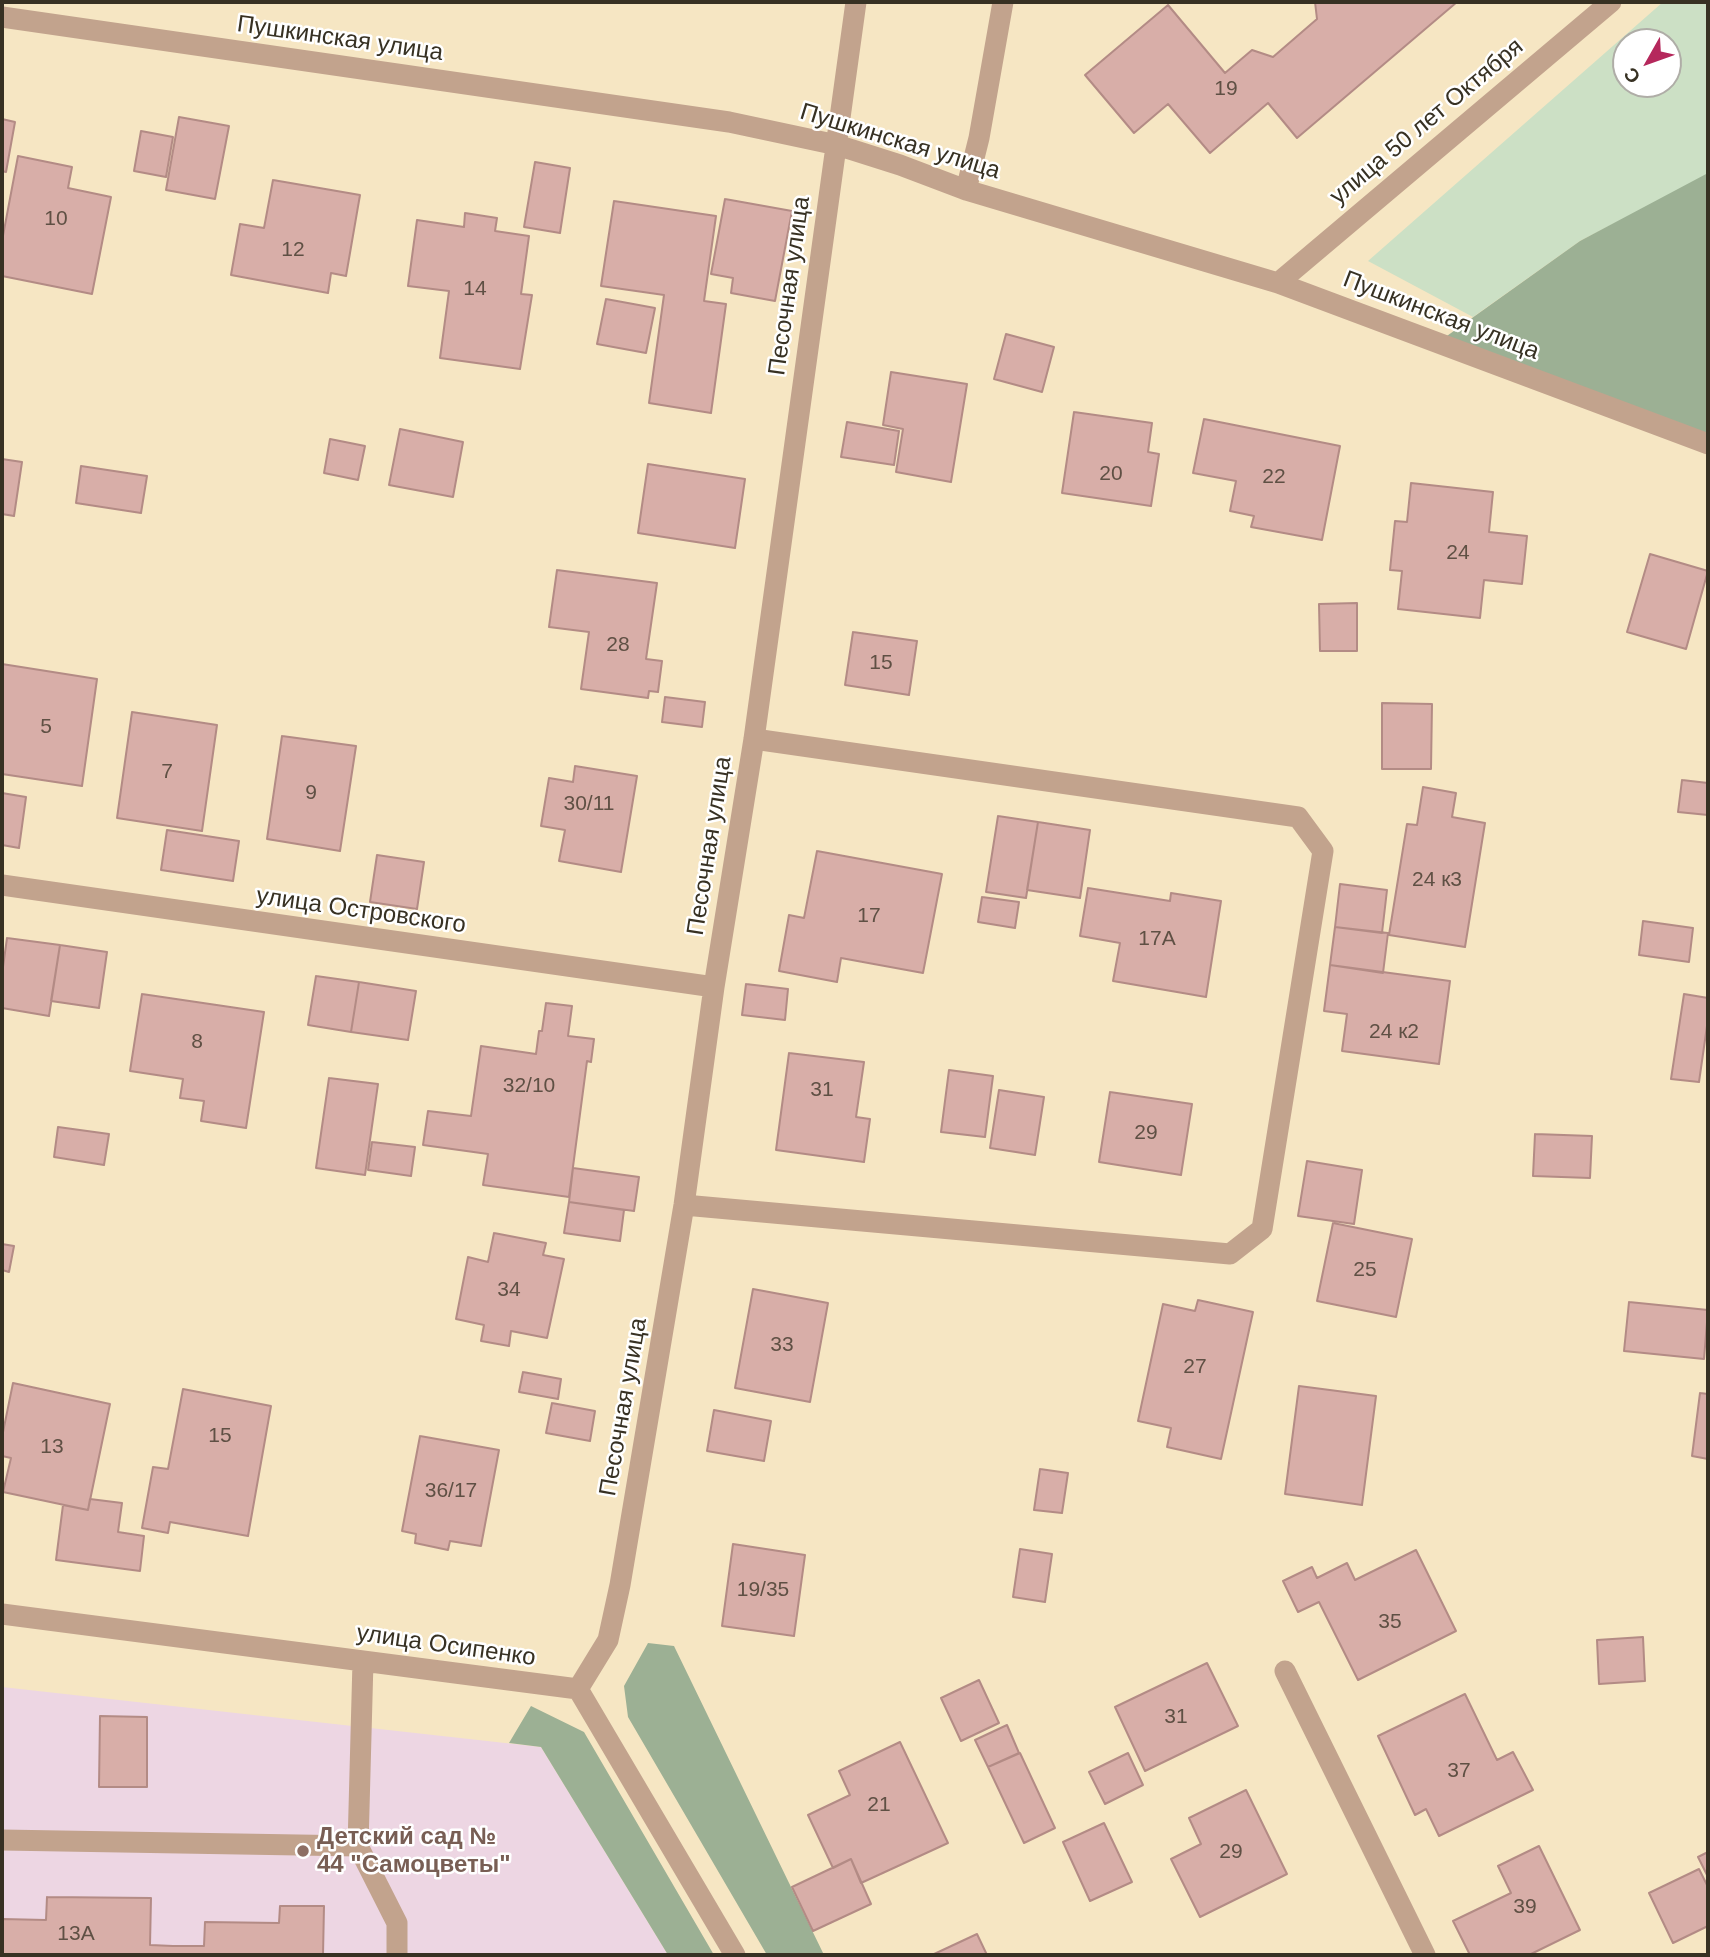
<!DOCTYPE html>
<html>
<head>
<meta charset="utf-8">
<style>
  body { margin:0 }
  #map { position:relative; width:1710px; height:1957px; overflow:hidden; background:#f6e6c3; font-family:Arial,sans-serif }
  canvas { display:block }
  .frame { position:absolute; inset:0; border:4px solid #373123; pointer-events:none }
  .north { position:absolute; left:1612px; top:28px; width:70px; height:70px; box-sizing:border-box; background:#fff; border:2px solid #afada7; border-radius:50%; rotate:230deg; font-size:19px; font-weight:700; line-height:28px; text-align:center; color:#373123 }
  .north::after { content:''; display:block; margin:auto; width:24px; height:32px; background:#b5285c; clip-path:polygon(50% 0,100% 100%,50% 72%,0 100%) }
</style>
</head>
<body>
<div id="map">
<canvas width="1710" height="1957"></canvas>
<div class="frame"></div>
<div class="north">С</div>
</div>
<script>
const context = document.querySelector('canvas').getContext('2d');
context.lineJoin = 'round';
function fillPath(path, color) { context.fillStyle = color; context.fill(path, 'evenodd'); }
const shape = rows => new Path2D(rows.map(r => 'M' + r).join(''));
function strokePath(path, color, width, dash) { context.strokeStyle = color; context.lineWidth = width; context.lineCap = dash ? 'butt' : 'round'; context.setLineDash(dash || []); context.stroke(path); }
function write(font, color, halo, rows, align = 'center') {
  context.font = font + ' Arial,sans-serif'; context.lineWidth = 5; context.setLineDash([]); context.textBaseline = 'middle'; context.strokeStyle = halo; context.fillStyle = color; for (const [text, x, y, turn = 0] of rows) {
    context.save(); context.translate(x, y); context.rotate((+turn || 0) * Math.PI / 180); context.textAlign = isNaN(turn) ? turn : align; if (halo) context.strokeText(text, 0, 0); context.fillText(text, 0, 0); context.restore();
  }
}
fillPath(shape([
  [2,1687,541,1747,668,1955,2,1955]
]), '#edd6e3');
fillPath(shape([
  [1663,2,1708,2,1708,173,1706,176,1580,241,1473,317,1368,261],
  [1626,42,1668,42,1668,84,1626,84]
]), '#cce0c5');
fillPath(shape([
  [1708,173,1708,444,1437,343,1580,241],
  [648,1643,674,1646,824,1955,767,1955,628,1717,624,1686],
  [531,1706,584,1732,714,1955,668,1955,541,1747,509,1743]
]), '#9cb094');
const building = shape([
  [1315,2,1457,2,1297,138,1268,103,1210,153,1168,104,1134,133,1085,75,1168,5,1225,73,1252,50,1273,57,1317,19,1315,2],
  [179,117,229,126,215,199,166,190,179,117],
  [2,119,15,122,6,172,2,171,2,119],
  [141,131,173,137,166,177,134,171,141,131],
  [18,156,72,167,68,188,111,197,92,294,2,276,2,241,18,156],
  [535,162,570,168,560,233,524,227,535,162],
  [273,180,360,195,346,276,331,273,328,293,231,275,240,224,264,228,273,180],
  [725,199,792,211,775,301,731,293,733,278,711,274,725,199],
  [614,201,716,216,704,301,726,304,711,413,649,403,664,295,601,286,614,201],
  [465,213,497,218,495,231,529,236,521,294,532,295,520,369,440,358,449,291,408,286,417,220,464,227,465,213],
  [606,299,655,308,646,353,597,344,606,299],
  [1006,334,1054,347,1042,392,994,379,1006,334],
  [891,372,967,384,951,482,896,472,903,429,883,425,891,372],
  [1074,412,1152,423,1148,452,1159,454,1151,506,1062,493,1074,412],
  [1204,419,1340,446,1322,540,1251,527,1254,516,1230,511,1236,481,1193,473,1204,419],
  [847,422,899,431,894,465,841,457,847,422],
  [400,429,463,442,453,497,389,485,400,429],
  [330,439,365,446,358,480,324,473,330,439],
  [2,459,22,462,14,516,2,514,2,459],
  [648,464,745,479,735,548,638,533,648,464],
  [81,466,147,476,141,513,76,503,81,466],
  [1411,483,1493,492,1489,532,1527,536,1522,584,1484,580,1480,618,1398,609,1402,571,1390,570,1395,521,1407,522,1411,483],
  [1650,554,1708,571,1686,649,1627,632,1650,554],
  [557,570,657,583,646,659,662,661,658,692,649,691,648,698,581,689,589,632,549,627,557,570],
  [1357,603,1357,651,1320,651,1319,604,1357,603],
  [853,632,917,641,909,695,845,685,853,632],
  [2,664,97,679,82,786,2,774,2,664],
  [665,697,705,702,702,727,662,722,665,697],
  [1382,703,1432,704,1431,769,1382,769,1382,703],
  [132,712,217,725,202,831,117,818,132,712],
  [282,736,356,746,340,851,267,839,282,736],
  [575,766,637,776,621,872,559,861,565,830,541,826,549,778,573,782,575,766],
  [1682,780,1708,783,1708,815,1678,812,1682,780],
  [1423,787,1456,793,1452,817,1485,823,1465,947,1389,935,1407,824,1417,825,1423,787],
  [2,793,26,797,19,848,2,845,2,793],
  [998,816,1038,822,1026,898,986,892,998,816],
  [1038,822,1090,830,1080,898,1027,890,1038,822],
  [167,830,239,841,233,881,161,870,167,830],
  [817,851,942,874,923,973,841,958,837,982,779,971,789,915,804,918,817,851],
  [377,855,424,862,417,909,370,902,377,855],
  [1340,884,1387,890,1382,933,1335,927,1340,884],
  [1088,888,1170,901,1171,893,1221,901,1206,997,1113,981,1120,943,1080,936,1088,888],
  [982,897,1019,902,1015,928,978,922,982,897],
  [1643,921,1693,928,1689,962,1639,955,1643,921],
  [1335,927,1388,933,1383,973,1330,965,1335,927],
  [7,938,60,945,49,1016,2,1008,2,974,7,938],
  [60,945,107,952,99,1008,51,1001,60,945],
  [1330,965,1450,981,1439,1064,1342,1051,1347,1014,1324,1011,1330,965],
  [316,976,359,982,351,1032,308,1025,316,976],
  [359,982,416,991,408,1040,351,1032,359,982],
  [746,984,788,989,785,1020,742,1015,746,984],
  [142,994,264,1012,246,1128,201,1121,204,1101,180,1098,183,1079,130,1071,142,994],
  [1684,994,1708,998,1708,1019,1699,1082,1671,1079,1684,994],
  [546,1003,572,1006,568,1036,594,1039,591,1062,587,1061,569,1197,483,1185,488,1154,423,1145,428,1111,471,1116,481,1046,536,1054,539,1031,542,1031,546,1003],
  [789,1053,864,1062,856,1117,870,1119,864,1162,776,1150,789,1053],
  [949,1070,993,1076,985,1137,941,1132,949,1070],
  [329,1078,378,1084,365,1175,316,1168,329,1078],
  [999,1090,1044,1097,1035,1155,990,1148,999,1090],
  [1110,1092,1192,1104,1181,1175,1099,1162,1110,1092],
  [58,1127,109,1134,104,1165,54,1157,58,1127],
  [1535,1134,1592,1136,1590,1178,1533,1176,1535,1134],
  [372,1142,415,1147,411,1176,368,1170,372,1142],
  [1307,1161,1362,1170,1354,1224,1298,1216,1307,1161],
  [573,1168,639,1177,634,1211,569,1202,573,1168],
  [569,1202,624,1210,620,1241,564,1233,569,1202],
  [1333,1223,1412,1239,1396,1317,1317,1301,1333,1223],
  [494,1233,546,1243,543,1255,564,1259,547,1338,511,1331,509,1346,481,1341,484,1325,456,1319,468,1257,488,1262,494,1233],
  [2,1244,14,1246,9,1272,2,1270,2,1244],
  [753,1289,828,1303,810,1402,735,1388,753,1289],
  [1198,1300,1253,1312,1221,1459,1167,1447,1171,1428,1138,1421,1163,1304,1195,1311,1198,1300],
  [1629,1302,1708,1310,1704,1359,1624,1351,1629,1302],
  [523,1372,561,1379,558,1399,519,1392,523,1372],
  [13,1383,110,1404,88,1510,3,1492,11,1458,2,1456,2,1437,13,1383],
  [1299,1386,1376,1396,1362,1505,1285,1494,1299,1386],
  [183,1389,271,1406,248,1536,170,1522,168,1533,142,1528,153,1467,168,1469,183,1389],
  [1700,1393,1708,1394,1708,1459,1692,1456,1700,1393],
  [552,1403,595,1411,590,1441,546,1433,552,1403],
  [714,1410,771,1421,764,1461,707,1451,714,1410],
  [420,1436,499,1450,481,1546,450,1541,448,1550,415,1543,416,1534,402,1531,420,1436],
  [1040,1469,1068,1473,1062,1513,1034,1510,1040,1469],
  [90,1499,122,1503,118,1532,144,1536,140,1571,56,1560,63,1505,88,1510,90,1499],
  [733,1544,805,1555,794,1636,722,1626,733,1544],
  [1020,1549,1052,1554,1045,1602,1013,1597,1020,1549],
  [1416,1550,1456,1631,1358,1680,1319,1602,1298,1612,1283,1581,1312,1567,1317,1578,1347,1563,1355,1580,1416,1550],
  [1643,1637,1645,1681,1599,1684,1597,1640,1643,1637],
  [1207,1663,1238,1726,1145,1771,1115,1707,1207,1663],
  [979,1680,999,1723,961,1741,941,1698,979,1680],
  [1465,1694,1497,1760,1513,1752,1533,1790,1439,1836,1426,1809,1415,1815,1378,1736,1465,1694],
  [100,1716,147,1717,147,1787,99,1787,100,1716],
  [1007,1725,1019,1753,988,1767,975,1740,1007,1725],
  [900,1742,948,1843,861,1883,851,1859,833,1868,808,1815,850,1795,839,1771,900,1742],
  [1020,1753,1055,1828,1024,1843,988,1767,1020,1753],
  [1128,1753,1143,1785,1105,1804,1089,1772,1128,1753],
  [1246,1790,1287,1874,1200,1917,1171,1859,1201,1844,1189,1818,1246,1790],
  [1104,1823,1132,1882,1090,1901,1063,1842,1104,1823],
  [1539,1846,1580,1930,1529,1955,1470,1955,1453,1921,1511,1893,1498,1866,1539,1846],
  [1708,1852,1708,1877,1698,1857,1708,1852],
  [851,1859,871,1904,813,1931,792,1887,851,1859],
  [1699,1869,1708,1887,1708,1926,1673,1943,1649,1893,1699,1869],
  [47,1897,151,1898,150,1945,173,1946,204,1946,205,1922,279,1923,280,1906,324,1906,323,1955,2,1955,2,1919,46,1920,47,1897],
  [977,1934,987,1955,932,1955,977,1934]
]);
fillPath(building, '#d8aea8');
strokePath(building, '#b38b85', 2);
strokePath(shape([
  [2,17,729,122,837,145,900,165,966,190,1278,283,1708,444],
  [966,190,979,138,1003,2],
  [1278,283,1611,2],
  [2,885,714,987],
  [684,1205,1230,1254,1262,1229,1323,851,1298,817,754,739],
  [2,1614,578,1689],
  [363,1661,358,1846,397,1923,397,1955],
  [1285,1671,1425,1955],
  [578,1689,608,1640,620,1585,684,1205,714,987,754,739,856,2],
  [578,1689,735,1955],
  [2,1840,358,1846]
]), '#c2a38d', 21);
for (const [x, y, r, color] of [
  [303,1851,7,"#8d6e63"]
]) { const dot = new Path2D(); dot.arc(x, y, r, 0, 2 * Math.PI); context.fillStyle = color; context.fill(dot); strokePath(dot, '#fff', 2.5); }
write('21px', '#5f5044', null, [
  ["19",1226,89],
  ["10",56,219],
  ["12",293,250],
  ["14",475,289],
  ["20",1111,474],
  ["22",1274,477],
  ["24",1458,553],
  ["28",618,645],
  ["15",881,663],
  ["5",46,727],
  ["7",167,772],
  ["9",311,793],
  ["30/11",589,804],
  ["24 к3",1437,880],
  ["17",869,916],
  ["17А",1157,939],
  ["24 к2",1394,1032],
  ["8",197,1042],
  ["32/10",529,1086],
  ["31",822,1090],
  ["29",1146,1133],
  ["25",1365,1270],
  ["34",509,1290],
  ["33",782,1345],
  ["27",1195,1367],
  ["15",220,1436],
  ["13",52,1447],
  ["36/17",451,1491],
  ["19/35",763,1590],
  ["35",1390,1622],
  ["31",1176,1717],
  ["37",1459,1771],
  ["21",879,1805],
  ["29",1231,1852],
  ["39",1525,1907],
  ["13А",76,1934]
]);
write('24px', '#373123', '#fff', [
  ["Пушкинская улица",340,39,8],
  ["улица 50 лет Октября",1427,122,-40],
  ["Пушкинская улица",900,142,17],
  ["Песочная улица",790,286,-82],
  ["Пушкинская улица",1441,316,21],
  ["Песочная улица",710,846,-81],
  ["улица Островского",361,911,8],
  ["Песочная улица",624,1407,-80],
  ["улица Осипенко",446,1646,8]
]);
write('bold 24px', '#785e54', '#fff', [
  ["Детский сад №",317,1837],
  ["44 \"Самоцветы\"",317,1865]
], 'left');
</script>
</body>
</html>
